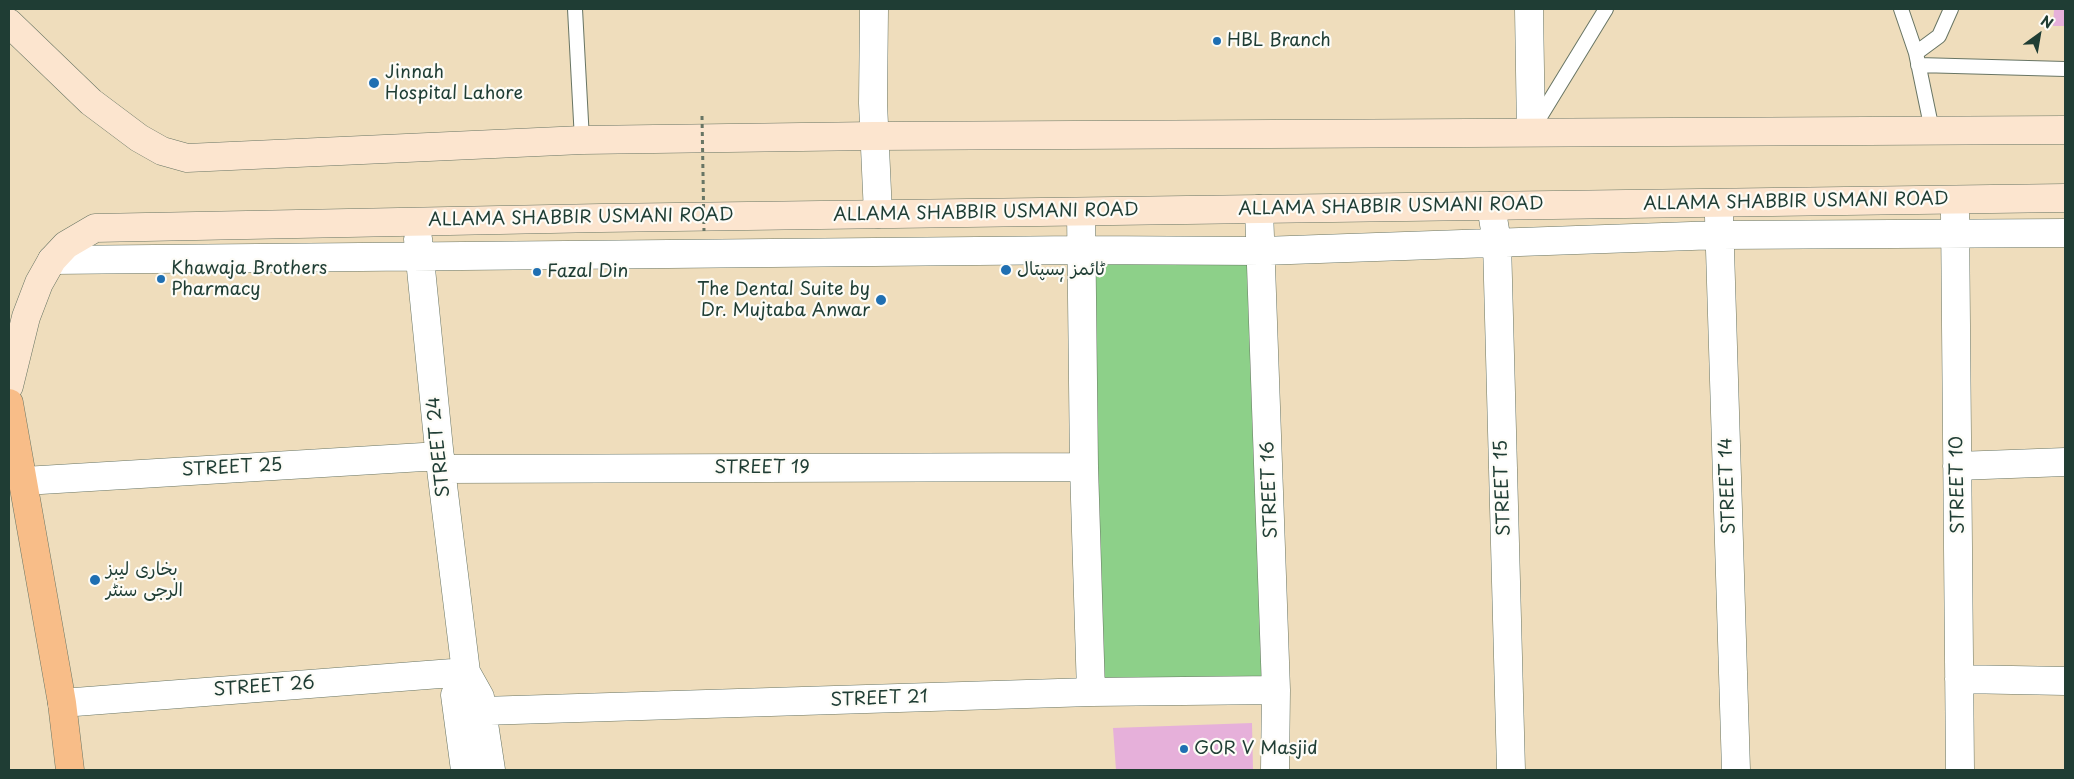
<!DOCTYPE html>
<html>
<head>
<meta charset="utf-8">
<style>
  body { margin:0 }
  #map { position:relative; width:2074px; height:779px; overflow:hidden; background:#efddbc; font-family:"Playpen Sans",sans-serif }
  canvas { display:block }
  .frame { position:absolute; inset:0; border:10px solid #1f3d34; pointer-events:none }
  .north { position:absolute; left:2014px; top:10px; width:50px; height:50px; -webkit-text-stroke:4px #fdfcf7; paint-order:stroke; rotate:32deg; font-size:14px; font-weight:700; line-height:20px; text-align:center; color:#1f3d34 }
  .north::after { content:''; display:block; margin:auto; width:18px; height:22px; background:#1f3d34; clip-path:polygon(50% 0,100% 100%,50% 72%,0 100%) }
</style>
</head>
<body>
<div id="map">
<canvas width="2074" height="779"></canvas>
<div class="frame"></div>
<div class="north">N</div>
</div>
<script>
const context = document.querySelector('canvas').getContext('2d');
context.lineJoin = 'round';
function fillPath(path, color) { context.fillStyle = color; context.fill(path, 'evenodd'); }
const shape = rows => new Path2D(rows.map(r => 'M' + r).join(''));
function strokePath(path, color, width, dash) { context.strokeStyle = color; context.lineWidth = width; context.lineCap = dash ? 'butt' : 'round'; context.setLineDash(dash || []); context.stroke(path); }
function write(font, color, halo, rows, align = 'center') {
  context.font = font + ' "Playpen Sans","Playpen Sans Arabic",sans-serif'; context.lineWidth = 4.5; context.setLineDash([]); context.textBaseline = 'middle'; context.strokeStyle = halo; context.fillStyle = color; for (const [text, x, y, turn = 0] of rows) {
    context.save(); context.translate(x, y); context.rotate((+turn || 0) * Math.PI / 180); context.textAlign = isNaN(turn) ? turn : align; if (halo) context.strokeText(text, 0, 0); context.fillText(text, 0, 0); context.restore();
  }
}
fillPath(shape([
  [1093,262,1256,262,1265,680,1102,680]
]), '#8dd089');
fillPath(shape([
  [2054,9,2065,9,2065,26,2053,26],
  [1252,723,1253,770,1116,770,1113,728]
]), '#e6b0da');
const lane = shape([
  [575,9,582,140],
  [1901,9,1916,53,1932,130],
  [1916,53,1939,36,1951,9],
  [1918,65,2065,69],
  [1535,125,1606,9]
]);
const street = shape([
  [874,9,873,103,878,214],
  [1529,9,1531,132],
  [1491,206,1497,242,1511,770],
  [1259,209,1276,690,1275,770],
  [1081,212,1084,467,1091,692],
  [1955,214,1960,770],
  [1719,217,1736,770],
  [418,239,441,469,466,672,480,697,491,770],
  [52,260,1080,250,1262,251,1720,235,2065,233],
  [1957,466,2065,462],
  [441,469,1084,467],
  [24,481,440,456],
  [1959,679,2065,681],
  [62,703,466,672],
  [482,711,1091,692,1276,690],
  [465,770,455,695,466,672]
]);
const secondary = shape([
  [9,23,91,102,139,138,162,151,187,158,582,140,874,136,2065,130],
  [9,386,26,317,39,283,52,260,66,245,95,228,601,218,2065,198]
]);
const primary = shape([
  [9,403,62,703,70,770]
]);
strokePath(lane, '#687564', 16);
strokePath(street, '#687564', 29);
strokePath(secondary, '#687564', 29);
strokePath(primary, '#687564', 29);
strokePath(lane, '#fff', 14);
strokePath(street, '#fff', 28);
strokePath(secondary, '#fce5cf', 28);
strokePath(primary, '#f8bd88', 28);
strokePath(shape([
  [702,116,704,231]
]), '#687564', 3, [4, 4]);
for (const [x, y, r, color] of [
  [1217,41,5,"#1f6fb2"],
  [374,83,6,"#1f6fb2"],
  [1006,270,6,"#1f6fb2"],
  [537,272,5,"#1f6fb2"],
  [161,279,5,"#1f6fb2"],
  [881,300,6,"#1f6fb2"],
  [95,580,6,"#1f6fb2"],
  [1184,749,5,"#1f6fb2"]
]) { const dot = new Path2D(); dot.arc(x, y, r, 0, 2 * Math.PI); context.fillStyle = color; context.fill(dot); strokePath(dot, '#fdfcf7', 2); }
write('18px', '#1f3d34', '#fdfcf7', [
  ["HBL Branch",1227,41],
  ["Jinnah",385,73],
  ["Hospital Lahore",385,94],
  ["Khawaja Brothers",171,269],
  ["Pharmacy",171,290],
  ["ٹائمز ہسپتال",1017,270],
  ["Fazal Din",547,272],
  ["The Dental Suite by",870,290,"right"],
  ["Dr. Mujtaba Anwar",870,311,"right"],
  ["بخاری لیبز",106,570],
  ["الرجی سنٹر",106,591],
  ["GOR V Masjid",1194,749]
], 'left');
write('18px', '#1f3d34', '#fdfcf7', [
  ["ALLAMA SHABBIR USMANI ROAD",1796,202,-1],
  ["ALLAMA SHABBIR USMANI ROAD",1391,207,-1],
  ["ALLAMA SHABBIR USMANI ROAD",986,213,-1],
  ["ALLAMA SHABBIR USMANI ROAD",581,218,-1],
  ["STREET 24",439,447,-96],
  ["STREET 25",232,468,-3],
  ["STREET 19",762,468],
  ["STREET 10",1958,485,-91],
  ["STREET 14",1728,486,-92],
  ["STREET 15",1503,488,-92],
  ["STREET 16",1270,490,-92],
  ["STREET 26",264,687,-4],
  ["STREET 21",879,699,-2]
]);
</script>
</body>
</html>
